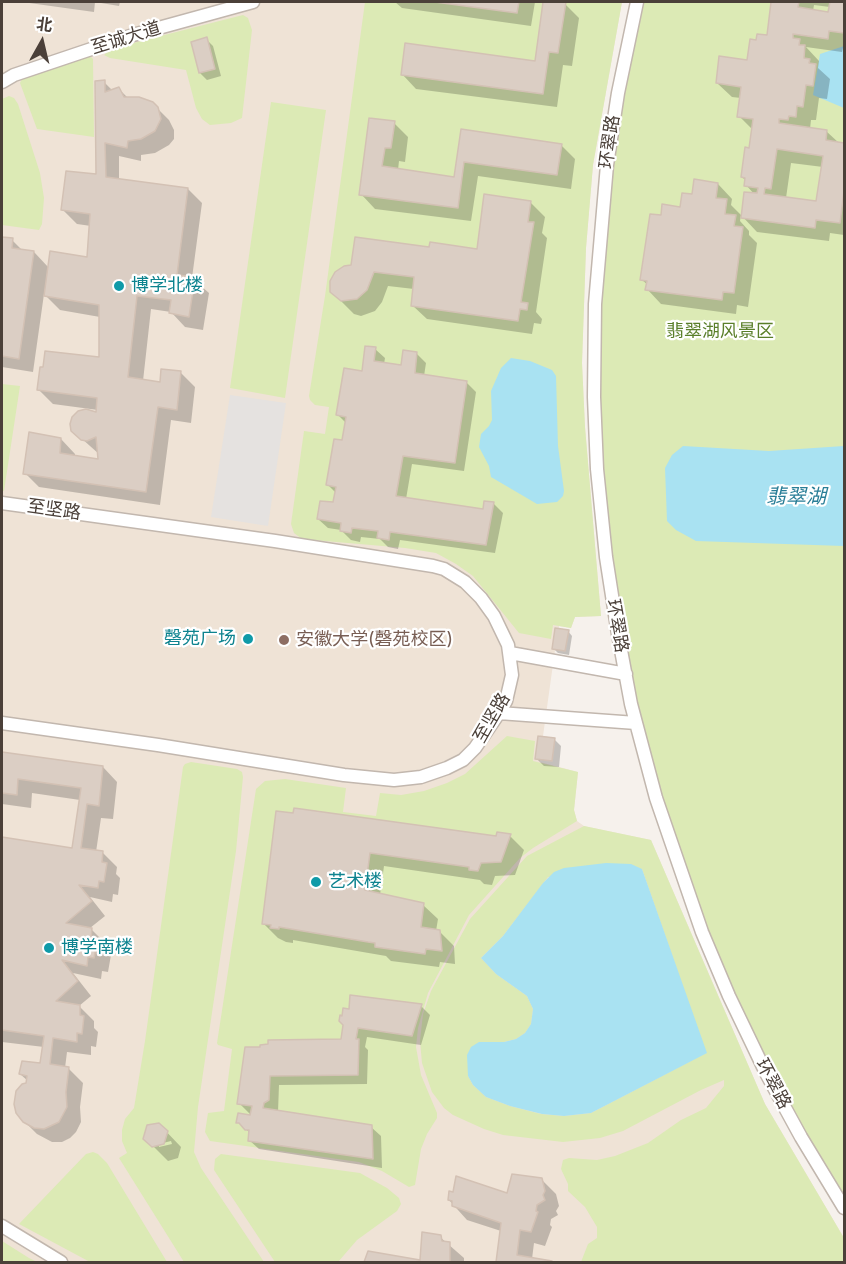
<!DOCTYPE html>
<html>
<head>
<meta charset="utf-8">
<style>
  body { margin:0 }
  #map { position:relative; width:846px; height:1264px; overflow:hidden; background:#f6f1ec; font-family:Inter,"Noto Sans SC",sans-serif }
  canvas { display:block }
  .frame { position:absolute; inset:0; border:3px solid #4b4039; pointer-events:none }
  .north { position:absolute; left:12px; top:12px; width:60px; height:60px; -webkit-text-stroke:4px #fff; paint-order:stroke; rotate:8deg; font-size:16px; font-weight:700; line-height:24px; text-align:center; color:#4b4039 }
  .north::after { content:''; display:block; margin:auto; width:21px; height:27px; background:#4b4039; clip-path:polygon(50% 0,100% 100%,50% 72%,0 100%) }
</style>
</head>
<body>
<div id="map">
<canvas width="846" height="1264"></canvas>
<div class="frame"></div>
<div class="north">北</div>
</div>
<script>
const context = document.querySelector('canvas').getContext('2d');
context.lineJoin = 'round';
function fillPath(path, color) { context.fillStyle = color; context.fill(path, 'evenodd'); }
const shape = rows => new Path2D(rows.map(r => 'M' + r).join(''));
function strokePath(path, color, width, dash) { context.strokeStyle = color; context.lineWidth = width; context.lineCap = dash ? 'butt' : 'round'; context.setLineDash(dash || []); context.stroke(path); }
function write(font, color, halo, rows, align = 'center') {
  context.font = font + ' Inter,"Noto Sans SC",sans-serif'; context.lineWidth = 4.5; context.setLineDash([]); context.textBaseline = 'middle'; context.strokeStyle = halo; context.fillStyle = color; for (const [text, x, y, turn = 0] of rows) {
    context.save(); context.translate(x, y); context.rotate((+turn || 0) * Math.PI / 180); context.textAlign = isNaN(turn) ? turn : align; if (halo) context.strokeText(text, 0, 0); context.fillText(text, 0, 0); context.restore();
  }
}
fillPath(shape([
  [2,2,622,2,593,165,586,248,582,363,585,427,601,616,575,617,571,628,559,626,559,628,569,630,565,651,555,650,543,736,555,738,552,761,540,760,540,762,578,772,574,810,577,821,584,826,651,840,765,1104,844,1238,844,1262,2,1262]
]), '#efe3d6');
fillPath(shape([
  [365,2,622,2,593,165,586,248,582,363,585,427,601,616,575,617,571,628,553,625,551,639,519,633,473,576,456,564,436,553,405,548,302,539,294,533,291,524,304,431,325,434,329,407,315,405,310,400,309,396,325,296],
  [637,2,844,2,844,1208,729,996,643,750,597,469,597,271],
  [243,15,248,18,252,30,242,118,231,123,210,125,202,119,196,108,186,70,110,58,104,55,108,52,137,42],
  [89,55,93,59,94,137,37,129,20,83,22,79],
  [9,96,14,98,18,104,40,173,44,198,42,224,39,230,2,225,2,99],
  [271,102,326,110,285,398,230,388],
  [2,384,20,386,4,491,2,490],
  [507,736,535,741,533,761,578,772,574,810,577,821,533,848,520,858,469,915,428,993,418,1028,416,1047,421,1075,437,1113,437,1118,427,1134,421,1149,415,1185,409,1187,382,1171,359,1162,210,1141,205,1132,208,1113,224,1111,232,1049,218,1045,217,1043,256,789,265,781,285,779,346,788,343,812,376,816,380,793,401,795,424,791,447,783,465,774],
  [191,762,237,769,242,772,243,777,236,851,198,1107,194,1152,201,1168,264,1262,184,1262,119,1158,127,1153,122,1141,122,1130,125,1119,134,1108,145,1041,183,767,185,764],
  [584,826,651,840,765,1104,844,1238,844,1262,581,1262,588,1244,597,1238,597,1227,585,1207,568,1191,568,1184,561,1169,563,1160,569,1158,597,1160,615,1156,648,1143,681,1120,706,1108,724,1086,724,1080,701,1090,623,1131,600,1138,563,1142,503,1135,484,1129,453,1115,444,1108,432,1092,422,1063,420,1041,423,1014,431,991,470,919,527,856],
  [642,869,706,1053,591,1113,564,1116,541,1114,510,1106,486,1097,473,1085,468,1076,479,1042,504,1042,516,1039,525,1033,531,1024,533,1009,527,996,496,974,481,958,503,936,548,877],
  [93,1152,98,1154,107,1163,167,1262,90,1262,19,1224,86,1154],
  [221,1154,360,1173,387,1188,399,1198,401,1204,397,1211,357,1240,338,1262,275,1262,214,1170,215,1159],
  [2,1241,29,1258,37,1262,2,1262]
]), '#dceab5');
fillPath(shape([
  [230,395,286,403,268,526,211,517]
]), '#e5e2e0');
fillPath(shape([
  [844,46,844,108,813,95,820,54],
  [511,358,530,361,552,370,556,376,558,446,564,491,563,496,557,502,537,504,491,477,489,466,479,447,481,434,489,426,492,420,491,391,501,368],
  [683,446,769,451,844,446,844,546,696,541,676,530,667,521,665,468,672,455],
  [606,863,631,864,642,869,707,1053,591,1113,564,1116,542,1114,510,1106,486,1097,473,1085,468,1076,467,1055,471,1047,479,1042,504,1042,516,1039,525,1033,531,1024,533,1009,527,996,496,974,481,958,503,936,543,883,554,872,564,868]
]), '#a9e2f2');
fillPath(shape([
  [22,2,120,2,119,6,95,2,94,12],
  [395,2,535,2,531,26,402,8],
  [545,2,565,4,579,18,572,66,563,65,557,107,416,89,402,74,536,63],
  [773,2,844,2,844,44,842,52,806,47,819,61,818,68,830,79,827,99,819,98,816,120,811,120,810,129,826,131,839,143,844,144,844,235,830,233,829,241,757,232,741,215,740,221,749,231,749,235,757,243,748,307,737,305,736,314,661,304,647,289,648,285,642,280,662,217,681,209,693,196,718,184,732,199,731,205,743,217,755,195,746,185,746,181,742,177,750,150,753,130,739,116,741,98,732,97,717,83,748,61,758,42,768,37],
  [814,5,830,7,830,14,813,11],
  [791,163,823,167,817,203,786,198],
  [206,39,213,46,221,76,207,80,200,73],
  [104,82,113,91,119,89,128,98,155,106,169,120,174,130,174,139,169,145,155,153,141,155,141,161,119,156,119,180,188,189,202,203,192,278,209,293,203,330,185,327,171,312,151,309,143,381,161,383,181,373,195,387,191,423,171,420,160,505,39,487,25,473,61,439,75,454,75,457,99,461,99,454,72,430,98,414,98,410,53,404,39,390,100,359,100,317,60,310,44,294,33,372,2,367,2,238,12,240,23,251,34,252,49,268,89,258,91,226,77,224,63,210,97,176],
  [394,123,408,137,405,162,399,161,398,170,455,178,462,131,561,145,575,159,571,189,478,176,471,221,375,209,361,194],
  [530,202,545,217,542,233,547,238,536,312,542,319,541,324,534,323,532,334,427,319,412,305,414,289,388,286,382,302,375,311,361,316,354,314,339,299,332,281,431,249,478,250],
  [375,349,385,358,384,364,402,367,416,353,426,363,424,376,466,382,476,392,464,471,412,464,406,499,484,511,493,503,503,513,495,553,400,540,398,549,388,547,380,539,361,537,360,542,351,540,341,530,328,528,318,519,335,504,336,493,328,485,344,442,346,423,338,415],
  [568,631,572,636,569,655,558,653,553,648],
  [554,739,561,746,559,767,544,766,537,759],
  [2,753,103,767,117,782,113,819,101,818,96,852,103,853,117,867,116,874,120,878,118,895,113,894,112,902,90,897,105,916,90,928,106,944,105,949,111,955,108,972,102,971,101,979,73,973,91,996,79,1006,94,1021,94,1028,98,1032,96,1047,91,1046,91,1055,67,1052,65,1068,69,1069,83,1083,80,1107,81,1122,76,1132,70,1138,62,1142,52,1142,37,1134,22,1119,28,1081,20,1074,41,1065,44,1047,2,1042,2,839,73,849,80,800,32,793,31,808,2,804],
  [277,813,498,838,510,836,524,850,515,875,495,876,492,885,484,884,480,880,384,866,380,895,423,905,438,919,436,931,439,931,454,946,455,964,440,962,439,967,391,961,386,956,293,940,293,943,286,942,278,938,263,923],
  [421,1006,430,1015,421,1045,367,1037,365,1047,368,1050,367,1084,279,1085,278,1112,371,1127,381,1136,382,1168,259,1149,249,1140,250,1133,238,1122,252,1116,239,1103,246,1049,342,1041,345,1025],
  [159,1124,181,1147,178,1158,168,1161,145,1138],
  [171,1141,172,1144,159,1147,159,1144],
  [542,1180,556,1194,559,1206,556,1211,558,1215,551,1219,550,1225,552,1227,545,1246,534,1243,532,1259,552,1262,499,1262,498,1261,501,1231,467,1220,449,1200,508,1195],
  [440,1237,464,1258,464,1262,366,1262,369,1253,421,1262]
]), '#0003');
const building = shape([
  [435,2,519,2,517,13,435,2],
  [543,2,566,2,558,53,549,52,543,94,401,75,405,43,535,61,543,2],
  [771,2,799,2,798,7,828,12,830,2,844,2,844,33,829,31,828,39,793,34,793,38,800,39,799,45,805,45,804,58,810,59,809,63,816,64,813,86,806,85,803,107,797,106,796,117,789,116,788,120,779,119,779,123,827,130,826,140,844,143,844,191,840,223,816,220,815,228,741,218,744,192,757,193,758,188,744,186,745,178,741,177,745,147,749,148,753,119,737,117,741,87,716,83,719,56,747,60,750,39,756,40,757,34,767,35,771,2],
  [777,149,823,156,816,201,764,194,765,188,771,189,777,149],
  [207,37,215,69,199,73,191,42,207,37],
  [105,80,105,92,119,87,124,97,139,97,153,102,158,107,161,119,155,131,141,139,128,141,127,148,105,143,106,177,188,188,177,275,195,277,189,317,169,313,171,300,137,296,128,377,160,382,161,369,181,371,177,410,158,407,146,492,23,474,29,432,61,438,60,453,98,459,96,437,87,441,81,440,71,431,70,424,72,417,78,411,86,409,96,412,97,398,37,390,40,367,43,367,45,351,99,357,99,305,44,296,50,251,87,257,90,214,61,210,66,171,96,174,95,81,105,80],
  [369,118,395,121,391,148,385,148,382,166,454,177,461,129,562,144,557,175,464,162,458,208,359,195,369,118],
  [694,179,718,183,716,198,727,199,725,214,736,215,734,226,743,227,734,293,723,292,722,300,645,290,647,281,640,280,650,214,661,215,662,204,680,207,682,193,692,194,694,179],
  [484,194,531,201,528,222,534,222,521,302,528,303,527,310,520,309,518,321,411,306,414,277,374,272,367,290,357,299,341,301,330,292,330,281,335,272,344,266,351,265,355,237,429,247,430,242,477,249,484,194],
  [2,237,13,238,12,248,34,251,19,359,2,356,2,237],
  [365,346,376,347,374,361,401,365,403,350,417,352,415,373,467,381,455,463,403,456,396,496,483,509,484,501,494,502,486,545,390,532,389,540,377,538,378,531,352,528,351,533,340,531,341,523,317,519,320,501,333,502,336,487,326,485,334,439,342,440,346,417,336,415,344,368,362,371,365,346],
  [555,628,569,630,565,651,552,649,555,628],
  [538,736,555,738,552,761,535,759,538,736],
  [2,752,103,766,99,806,87,804,81,848,103,851,102,862,107,863,104,882,99,881,98,888,79,885,92,901,66,923,92,928,91,939,98,939,94,958,88,957,87,966,62,960,78,981,56,1001,80,1005,80,1015,84,1016,82,1034,77,1033,77,1042,53,1038,50,1064,69,1067,66,1092,67,1107,59,1122,44,1129,34,1128,23,1122,16,1113,14,1104,16,1091,22,1084,26,1083,27,1076,19,1074,22,1061,40,1063,44,1036,2,1030,2,837,72,848,81,788,18,779,17,795,2,793,2,752],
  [294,808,496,836,497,832,511,834,501,862,481,863,478,871,469,870,469,867,370,853,365,890,424,903,421,927,440,930,442,951,426,949,425,954,375,947,375,943,368,942,279,927,279,929,270,928,271,925,262,924,276,811,293,813,294,808],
  [350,995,422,1004,412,1036,358,1028,356,1039,359,1039,358,1075,270,1076,269,1100,264,1103,263,1108,372,1125,373,1159,248,1141,249,1130,245,1130,239,1123,236,1123,238,1113,250,1115,252,1106,237,1104,245,1047,260,1047,260,1045,268,1044,268,1040,341,1039,343,1025,339,1021,340,1015,342,1016,343,1008,349,1009,350,995],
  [159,1123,168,1131,164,1144,152,1147,143,1139,147,1125,159,1123],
  [512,1174,542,1178,545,1191,543,1195,545,1200,537,1205,536,1211,538,1212,531,1232,520,1230,517,1255,552,1261,552,1262,496,1262,501,1223,452,1206,452,1201,448,1200,449,1191,453,1192,456,1176,507,1193,512,1174],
  [422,1232,441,1235,442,1241,450,1242,450,1262,364,1262,368,1251,420,1260,422,1232]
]);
fillPath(building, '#dbcec4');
strokePath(building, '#d3c1b4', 1.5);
const minor = shape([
  [637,2,618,93,607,165,595,304,594,397,597,469,606,557,618,634,631,704,656,798,702,932,729,996,766,1073,801,1137,844,1208],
  [2,82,14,75,133,35,253,2],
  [2,503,275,541,433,566,444,569,465,582,481,598,494,616,508,645,512,675,506,701,499,713,475,748,463,760,447,768,421,777,394,780,344,775,158,745,2,723],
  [510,653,626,674],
  [499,713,636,723],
  [2,1226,61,1262]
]);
strokePath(minor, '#c2b7ae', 15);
strokePath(minor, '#fff', 12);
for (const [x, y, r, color] of [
  [119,286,6,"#0f9aa8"],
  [248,639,6,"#0f9aa8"],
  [284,640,6,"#8d6e63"],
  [316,882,6,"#0f9aa8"],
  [49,948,6,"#0f9aa8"]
]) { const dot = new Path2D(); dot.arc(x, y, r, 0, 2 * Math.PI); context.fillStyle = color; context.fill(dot); strokePath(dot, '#fff', 2); }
write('18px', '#4b4039', '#fff', [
  ["至诚大道",126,38,-17],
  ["环翠路",610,142,-82],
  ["至坚路",54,510,8],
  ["环翠路",617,626,80],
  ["至坚路",492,718,-60],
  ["环翠路",773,1084,62]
]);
write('18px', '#0d838f', '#fff', [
  ["博学北楼",131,286],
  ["磬苑广场",236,639,"right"],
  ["艺术楼",328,882],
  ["博学南楼",61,948]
], 'left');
write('18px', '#5a7f2a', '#fff', [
  ["翡翠湖风景区",720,332]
]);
write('18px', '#785e54', '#fff', [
  ["安徽大学(磬苑校区)",296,640]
], 'left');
write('italic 20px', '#297e97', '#fff', [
  ["翡翠湖",796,497]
]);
</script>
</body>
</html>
